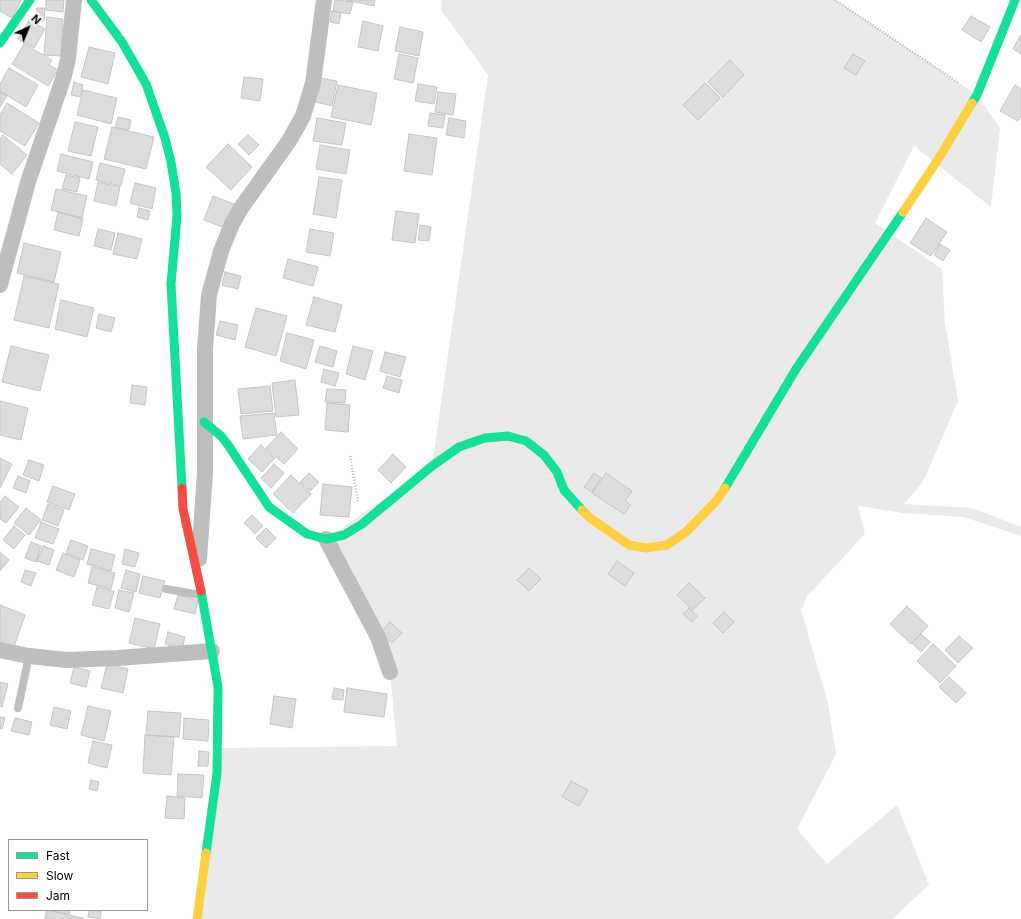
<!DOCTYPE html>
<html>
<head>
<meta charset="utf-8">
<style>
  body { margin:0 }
  #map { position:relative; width:1021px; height:919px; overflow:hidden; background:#fff; font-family:Inter,sans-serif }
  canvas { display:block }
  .legend { position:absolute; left:8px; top:839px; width:140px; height:72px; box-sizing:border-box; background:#fff; border:1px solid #999; margin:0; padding:5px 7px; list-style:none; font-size:12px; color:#000 }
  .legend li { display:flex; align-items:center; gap:8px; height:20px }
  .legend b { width:20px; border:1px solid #999 }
  .north { position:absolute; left:8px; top:8px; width:40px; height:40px; -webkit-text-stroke:3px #fff; paint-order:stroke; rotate:44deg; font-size:11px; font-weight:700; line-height:16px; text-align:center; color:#000 }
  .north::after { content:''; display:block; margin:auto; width:14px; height:18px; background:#000; clip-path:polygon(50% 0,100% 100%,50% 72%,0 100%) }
</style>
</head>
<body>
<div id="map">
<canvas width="1021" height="919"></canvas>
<ul class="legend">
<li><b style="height:5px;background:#16e098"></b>Fast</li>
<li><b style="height:5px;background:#ffcf43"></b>Slow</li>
<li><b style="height:5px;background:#f24e42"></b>Jam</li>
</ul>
<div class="north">N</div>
</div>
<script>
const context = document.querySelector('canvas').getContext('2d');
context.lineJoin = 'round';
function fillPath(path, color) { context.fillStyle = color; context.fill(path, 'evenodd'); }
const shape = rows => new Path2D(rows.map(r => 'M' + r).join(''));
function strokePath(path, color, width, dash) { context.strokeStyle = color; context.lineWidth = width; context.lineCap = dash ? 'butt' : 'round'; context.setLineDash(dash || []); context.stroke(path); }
fillPath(shape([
  [442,0,836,0,977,95,1000,128,991,207,914,146,875,223,942,269,945,323,958,401,923,482,904,504,972,508,1021,527,1021,536,964,517,903,513,858,506,865,534,808,595,801,610,828,703,836,754,797,829,827,864,897,805,929,885,892,919,195,919,217,748,397,746,390,672,326,539,432,466,488,75,441,10]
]), '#eaeaea');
const building = shape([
  [0,0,21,0,12,18,0,11,0,0],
  [46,0,64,0,63,12,46,10,46,0],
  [335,0,353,2,350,14,333,11,335,0],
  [346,0,375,0,374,6,346,0],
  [37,8,45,8,44,21,36,21,37,8],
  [332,11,341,13,339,24,330,22,332,11],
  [971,16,990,27,981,42,962,30,971,16],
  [47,17,63,19,61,56,44,55,47,17],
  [29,20,45,29,34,48,18,39,29,20],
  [363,21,383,26,378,51,358,47,363,21],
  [400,27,423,32,419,56,395,51,400,27],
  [1020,36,1021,36,1021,54,1013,49,1020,36],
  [24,44,52,60,49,65,58,70,48,86,12,64,24,44],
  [89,47,115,53,108,84,81,77,89,47],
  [399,54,418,58,413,83,394,79,399,54],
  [853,54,865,61,856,75,844,68,853,54],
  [730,60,744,75,723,97,708,82,730,60],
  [9,68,38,85,26,107,0,91,0,84,9,68],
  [244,77,263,79,260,101,241,98,244,77],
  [320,78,337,81,332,106,315,102,320,78],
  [74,82,83,85,80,97,71,95,74,82],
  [705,83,720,98,698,120,683,105,705,83],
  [418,84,437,87,434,104,415,101,418,84],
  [338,85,377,93,371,125,331,117,338,85],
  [1015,85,1021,89,1021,116,1018,121,1000,111,1015,85],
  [83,90,117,98,111,124,77,115,83,90],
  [0,92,7,96,0,107,0,92],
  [438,92,456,94,453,115,435,112,438,92],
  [7,103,39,123,25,146,0,131,0,115,7,103],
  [430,113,445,115,443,128,428,126,430,113],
  [118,117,131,120,129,130,115,127,118,117],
  [317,118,346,123,342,145,313,141,317,118],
  [449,118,466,121,464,138,446,135,449,118],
  [75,122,98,127,91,156,68,151,75,122],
  [112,127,154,137,146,169,104,159,112,127],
  [409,134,437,138,432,175,404,171,409,134],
  [3,135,27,155,12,174,0,164,0,139,3,135],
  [248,135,259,145,249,155,238,144,248,135],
  [228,144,252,167,231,190,206,167,228,144],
  [320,145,350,150,346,174,316,169,320,145],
  [61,154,93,162,89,179,57,171,61,154],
  [100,163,125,169,121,186,96,180,100,163],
  [66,175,80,178,77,192,62,189,66,175],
  [319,177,342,180,336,218,313,214,319,177],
  [98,182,120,187,116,206,94,201,98,182],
  [135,183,156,188,152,209,130,203,135,183],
  [56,189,87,196,82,218,51,210,56,189],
  [213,196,234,204,225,228,204,220,213,196],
  [139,208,150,211,148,220,137,217,139,208],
  [396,211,419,214,415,243,392,240,396,211],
  [58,212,83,219,79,236,54,230,58,212],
  [926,218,947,232,931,256,910,243,926,218],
  [420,225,431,227,429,241,418,240,420,225],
  [98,229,115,233,111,250,94,246,98,229],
  [310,229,334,233,330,256,306,252,310,229],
  [118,233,142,239,137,259,113,254,118,233],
  [24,243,61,252,54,282,17,273,24,243],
  [940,244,950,250,943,261,934,255,940,244],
  [288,259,318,267,313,286,283,278,288,259],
  [225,272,241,276,238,289,222,285,225,272],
  [24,276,59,284,49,328,14,320,24,276],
  [314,297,342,305,335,332,306,325,314,297],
  [61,300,94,308,87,337,55,329,61,300],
  [256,308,287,316,276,356,245,347,256,308],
  [99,314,115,318,111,332,96,328,99,314],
  [220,321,238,325,235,340,216,335,220,321],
  [287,333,314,340,306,369,280,361,287,333],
  [11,346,49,355,40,391,2,382,11,346],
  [320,346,337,351,333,367,315,362,320,346],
  [353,346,373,351,365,380,346,374,353,346],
  [385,352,406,357,400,377,380,371,385,352],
  [324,369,339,373,335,386,321,382,324,369],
  [387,376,402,380,399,393,383,388,387,376],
  [295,380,299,415,276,417,272,383,295,380],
  [132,385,147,387,145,405,130,403,132,385],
  [270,386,273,411,241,414,238,389,270,386],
  [327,389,346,390,345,403,325,402,327,389],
  [0,401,28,408,21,440,0,435,0,401],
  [327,403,350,405,348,432,325,430,327,403],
  [274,413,277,435,243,439,240,416,274,413],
  [281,432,298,449,284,464,266,448,281,432],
  [261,445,275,458,262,472,248,459,261,445],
  [393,454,406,467,391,483,378,470,393,454],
  [0,458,12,464,0,488,0,458],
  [29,460,44,465,39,481,23,475,29,460],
  [274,464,284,473,271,488,261,478,274,464],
  [309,473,319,482,310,491,300,482,309,473],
  [594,473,601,478,592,492,584,487,594,473],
  [606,473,632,491,625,501,631,505,624,514,592,493,606,473],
  [291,475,311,494,293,513,273,494,291,475],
  [18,476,30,481,26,493,13,488,18,476],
  [323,484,352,487,349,517,320,515,323,484],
  [53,486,75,494,69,510,47,502,53,486],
  [5,496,19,507,6,523,0,519,0,502,5,496],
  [48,504,64,510,58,526,42,520,48,504],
  [26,508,41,520,29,535,14,523,26,508],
  [252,515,263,526,255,534,244,523,252,515],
  [41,522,59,529,53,544,35,538,41,522],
  [14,526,25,535,14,549,3,540,14,526],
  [266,528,276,538,266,548,256,538,266,528],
  [71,540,88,546,83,560,66,553,71,540],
  [31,542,41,546,36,562,25,558,31,542],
  [43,546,54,550,49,565,37,561,43,546],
  [91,549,115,555,111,571,87,564,91,549],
  [125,549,139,553,135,567,122,564,125,549],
  [0,552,9,560,0,571,0,552],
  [63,553,80,560,74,577,56,570,63,553],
  [617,561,634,573,625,586,608,574,617,561],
  [92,567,115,573,111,589,88,583,92,567],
  [529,568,541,579,529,591,517,580,529,568],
  [25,570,36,573,31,586,21,582,25,570],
  [126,570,140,574,136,592,121,588,126,570],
  [143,576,165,581,160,598,139,593,143,576],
  [689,583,705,598,693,610,677,595,689,583],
  [97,587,114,591,109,609,92,605,97,587],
  [119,590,134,593,129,612,115,608,119,590],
  [178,595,198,600,195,614,174,609,178,595],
  [0,605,25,615,13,650,0,645,0,605],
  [907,606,928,626,911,644,890,624,907,606],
  [689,608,697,616,692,622,683,614,689,608],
  [724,612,734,622,723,633,713,623,724,612],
  [135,618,160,624,154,649,129,643,135,618],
  [390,622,402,633,392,643,380,633,390,622],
  [168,632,185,637,182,649,165,644,168,632],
  [921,634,930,642,921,652,912,643,921,634],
  [959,636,973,648,958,663,945,650,959,636],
  [933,644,956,666,940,683,917,661,933,644],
  [107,664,128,669,123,693,101,688,107,664],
  [74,667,90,671,86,687,70,683,74,667],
  [949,677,966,693,956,703,939,687,949,677],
  [0,682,8,684,2,707,0,706,0,682],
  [334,688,344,690,343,700,332,699,334,688],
  [347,688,387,694,384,717,344,712,347,688],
  [274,696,296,699,292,728,270,724,274,696],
  [88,706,111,711,104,741,81,735,88,706],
  [54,707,71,711,67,729,50,725,54,707],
  [148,711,181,713,179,737,146,735,148,711],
  [0,717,5,718,2,729,0,729,0,717],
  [15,718,32,722,29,735,11,731,15,718],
  [184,718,209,720,208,741,183,739,184,718],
  [145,735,174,737,171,775,143,773,145,735],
  [93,741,112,745,107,768,88,763,93,741],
  [199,751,209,752,208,766,198,766,199,751],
  [178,774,204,775,202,798,177,796,178,774],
  [91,780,99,782,97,791,89,789,91,780],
  [571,781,588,790,579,806,562,797,571,781],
  [167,796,185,798,184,819,165,818,167,796],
  [47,910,83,918,83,919,45,919,47,910],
  [56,910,70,910,69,914,56,912,56,910],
  [89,910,101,911,100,919,88,917,89,910]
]);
fillPath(building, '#dcdcdc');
strokePath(building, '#c5c5c5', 1);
strokePath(shape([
  [835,0,959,83],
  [350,456,358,502]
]), '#b8b8b8', 2.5, [1, 2]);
strokePath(shape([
  [166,589,201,595],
  [18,708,29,656]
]), '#bebebe', 8);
strokePath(shape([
  [0,285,28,182,64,76,68,59,74,0],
  [326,539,378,637,390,672],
  [199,559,205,472,205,349,209,295,221,251,232,224,241,208,289,141,303,116,313,83,324,0],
  [0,650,29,656,67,660,118,658,212,651]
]), '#bebebe', 16);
strokePath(shape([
  [91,0,122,42,146,84,165,138,171,162,176,193,177,216,171,284,182,488],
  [0,43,30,0],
  [972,103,977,95,1015,0],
  [204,422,221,436,228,445,269,507,307,534,326,539,344,535,362,524,432,466,459,447,485,438,508,436,526,441,544,455,557,472,564,490,582,510],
  [725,488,796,369,903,212],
  [201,591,218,687,217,773,206,853]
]), '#16e098', 9);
strokePath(shape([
  [903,212,939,158,972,103],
  [582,510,590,518,629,545,646,548,667,545,687,531,717,500,725,488],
  [197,919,206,853]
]), '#ffcf43', 9);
strokePath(shape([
  [182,488,183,509,201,591]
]), '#f24e42', 9);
</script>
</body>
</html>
